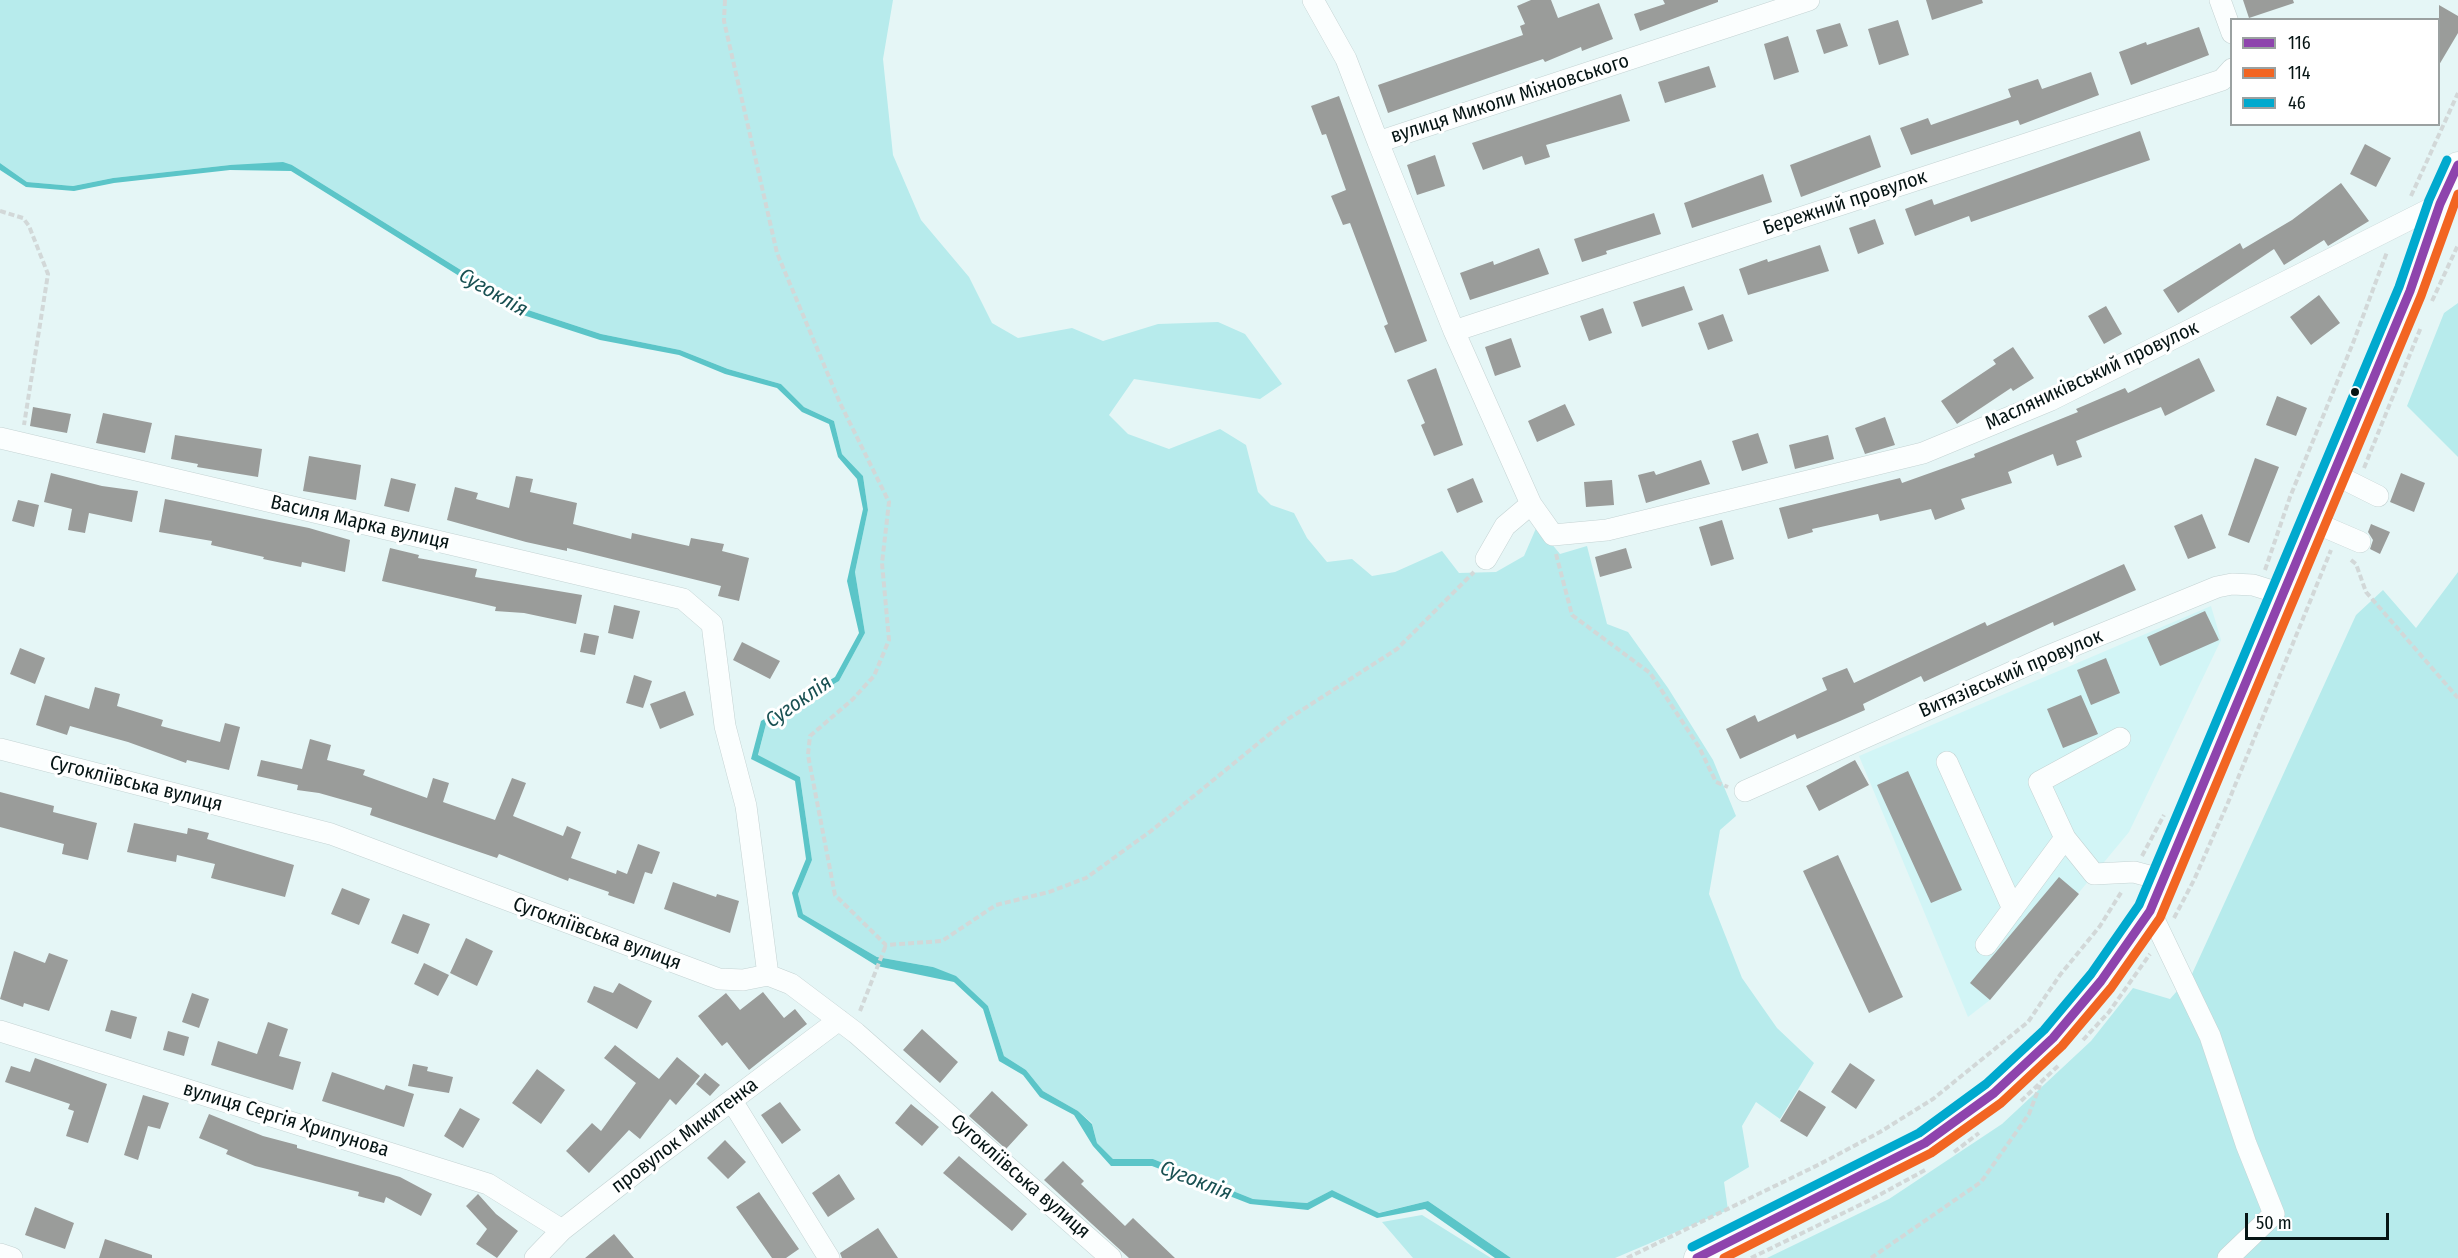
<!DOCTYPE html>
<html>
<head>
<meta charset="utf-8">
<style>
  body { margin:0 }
  #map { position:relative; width:2458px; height:1258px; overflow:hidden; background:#e5f6f6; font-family:"Fira Sans Condensed",sans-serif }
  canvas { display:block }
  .legend { position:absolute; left:2230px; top:18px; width:210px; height:108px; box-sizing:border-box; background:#fff; border:2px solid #9ba1a1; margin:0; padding:8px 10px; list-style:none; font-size:18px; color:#061515 }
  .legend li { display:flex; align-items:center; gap:12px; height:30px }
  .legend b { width:30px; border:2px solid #9ba1a1 }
  .scale { position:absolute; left:2245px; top:1213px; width:144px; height:27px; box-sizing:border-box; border:3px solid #061515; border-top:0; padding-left:8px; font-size:18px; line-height:21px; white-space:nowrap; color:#061515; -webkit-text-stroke:4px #fff; paint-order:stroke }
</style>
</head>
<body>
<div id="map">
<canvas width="2458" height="1258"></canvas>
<ul class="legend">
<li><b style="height:8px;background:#8e44ad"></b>116</li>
<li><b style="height:8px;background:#f26522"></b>114</li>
<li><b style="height:8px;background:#00a9ce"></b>46</li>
</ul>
<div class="scale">50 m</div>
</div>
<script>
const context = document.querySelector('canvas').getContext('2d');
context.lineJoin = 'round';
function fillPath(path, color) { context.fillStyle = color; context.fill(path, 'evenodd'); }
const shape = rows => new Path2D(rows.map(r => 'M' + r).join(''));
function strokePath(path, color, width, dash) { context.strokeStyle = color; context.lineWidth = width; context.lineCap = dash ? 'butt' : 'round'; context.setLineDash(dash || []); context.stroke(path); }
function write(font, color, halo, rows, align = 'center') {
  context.font = font + ' "Fira Sans Condensed",sans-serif'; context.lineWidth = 6; context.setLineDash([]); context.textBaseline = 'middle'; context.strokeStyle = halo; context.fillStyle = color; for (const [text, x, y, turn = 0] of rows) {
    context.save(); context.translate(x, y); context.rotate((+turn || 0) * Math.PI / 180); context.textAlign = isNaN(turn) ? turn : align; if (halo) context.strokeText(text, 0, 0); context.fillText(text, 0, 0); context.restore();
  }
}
fillPath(shape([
  [2211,606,2221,640,2129,832,1990,1000,1968,1017,1859,756]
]), '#d2f5f6');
fillPath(shape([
  [0,0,893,0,883,59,893,155,921,220,969,277,992,323,1018,338,1072,328,1103,341,1158,324,1218,322,1245,334,1282,384,1260,399,1134,379,1109,415,1128,434,1169,449,1220,429,1246,445,1258,492,1271,505,1294,513,1307,538,1327,562,1352,559,1372,576,1395,572,1442,551,1459,573,1496,572,1524,556,1537,526,1560,554,1587,546,1607,624,1628,632,1668,688,1713,760,1736,816,1720,830,1709,894,1742,978,1777,1028,1814,1063,1780,1119,1756,1102,1742,1126,1749,1167,1724,1182,1728,1210,1615,1258,1511,1258,1428,1201,1378,1213,1332,1190,1307,1203,1253,1199,1153,1159,1113,1159,1097,1143,1092,1123,1078,1111,1043,1091,1026,1070,1004,1056,988,1006,933,967,877,957,803,914,798,894,812,860,800,777,758,756,766,724,839,681,865,633,855,572,868,510,863,476,842,454,834,421,804,407,781,384,728,369,680,350,601,334,522,308,292,165,230,165,113,178,73,186,27,182,0,163],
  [2458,303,2458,457,2407,406,2444,313],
  [2458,572,2458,1258,1767,1258,1889,1199,2002,1124,2091,1041,2133,988,2170,999,2192,974,2356,615,2383,590,2416,628],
  [1422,1215,1491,1258,1413,1258,1382,1222]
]), '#b7ebec');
fillPath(shape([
  [283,162,292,165,522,308,601,334,680,350,728,369,781,384,804,407,834,421,842,454,863,476,868,510,855,572,865,633,839,681,766,724,758,755,800,777,812,860,798,894,803,914,877,957,933,967,956,976,988,1006,1004,1056,1026,1070,1043,1091,1078,1111,1092,1124,1097,1143,1113,1159,1153,1159,1253,1199,1307,1203,1332,1190,1379,1213,1428,1201,1511,1258,1495,1258,1425,1209,1377,1218,1332,1197,1308,1210,1250,1204,1152,1166,1111,1166,1093,1146,1074,1115,1040,1097,1023,1075,999,1061,983,1009,954,982,877,966,798,917,792,893,806,859,795,781,751,759,761,721,835,677,859,633,847,581,863,509,857,479,838,457,829,424,802,412,777,388,725,374,679,355,600,340,520,314,291,171,230,170,114,183,74,191,26,187,0,170,0,163,27,182,73,186,113,178,230,165]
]), '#5bc5c8');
fillPath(shape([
  [1531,0,1551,0,1558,18,1599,3,1613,39,1582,51,1581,47,1545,62,1543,59,1388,113,1378,85,1523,35,1520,26,1525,24,1517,6],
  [1663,0,1718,0,1718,2,1640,31,1634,14,1665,4],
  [1926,0,1982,0,1983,3,1932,20],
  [2243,0,2293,0,2294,3,2249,18],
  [2439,5,2458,16,2458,33,2439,65],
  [1898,20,1909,55,1879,65,1868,29],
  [1840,23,1848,46,1824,54,1816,30],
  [2199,27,2209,55,2131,85,2119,52,2146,42,2147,45],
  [1788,36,1799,72,1774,80,1764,44],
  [1709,66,1716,87,1665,103,1658,82],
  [2091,72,2099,95,2020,125,2018,120,1911,155,1900,128,1928,118,1931,125,2011,97,2008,89,2038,79,2042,89],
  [1621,94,1630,121,1546,145,1550,157,1525,165,1522,156,1483,170,1472,143],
  [1339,96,1427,341,1395,353,1384,326,1388,324,1350,223,1343,225,1331,196,1346,190,1326,134,1322,135,1311,106],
  [2140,131,2150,160,1971,222,1969,216,1915,236,1905,209,1932,199,1934,205],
  [1870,135,1881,167,1801,197,1790,165],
  [2365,144,2391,158,2376,187,2350,174],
  [1435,155,1445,186,1417,195,1407,165],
  [1763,174,1772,202,1692,228,1684,203],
  [2341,183,2369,221,2328,246,2324,240,2284,265,2274,249,2178,313,2163,290,2240,243,2243,249,2292,220],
  [1654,213,1661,234,1606,251,1607,254,1582,262,1574,239],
  [1875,219,1884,244,1858,254,1849,228],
  [1820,245,1829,271,1748,295,1739,269,1767,259,1768,262],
  [1539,248,1549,274,1470,300,1460,273,1493,261,1494,265],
  [1684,286,1693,310,1642,327,1633,302],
  [2319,295,2340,323,2311,345,2290,317],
  [2106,306,2122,334,2104,344,2088,316],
  [1603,308,1612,333,1589,341,1580,316],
  [1723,314,1733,341,1708,350,1698,323],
  [1511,338,1521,367,1495,376,1485,347],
  [2013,347,2034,378,2013,391,2011,388,1957,424,1941,401,1996,364,1993,360],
  [2199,358,2215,391,2165,416,2161,407,2076,441,2082,457,2057,466,2053,454,2008,472,2012,483,1961,499,1965,509,1935,520,1931,509,1880,521,1878,514,1812,529,1813,532,1788,539,1779,508,1900,478,1902,483,1975,457,1974,454,2078,412,2076,409,2125,388,2128,393],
  [1436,368,1463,445,1434,456,1421,425,1425,423,1407,380],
  [2277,396,2307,408,2296,436,2266,425],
  [1565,404,1575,425,1537,442,1528,421],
  [33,407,71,414,67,433,30,426],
  [103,413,152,423,145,453,96,443],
  [1885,417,1895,445,1865,454,1855,428],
  [1758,433,1768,463,1742,471,1732,441],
  [175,435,262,449,258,477,197,467,198,464,171,459],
  [1828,435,1834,459,1795,469,1789,445],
  [309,456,361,465,356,500,303,491],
  [2255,458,2279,467,2249,543,2228,535],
  [1701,460,1710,484,1646,503,1638,475,1654,471,1656,475],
  [51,473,102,486,138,491,132,522,89,513,85,533,68,530,72,509,44,502],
  [2401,473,2425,483,2414,512,2390,502],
  [516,476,533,479,530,492,577,503,573,524,631,539,632,533,689,546,691,538,724,544,722,551,749,558,739,601,718,596,721,586,567,548,567,551,526,542,447,520,455,487,478,493,476,499,509,508],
  [391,478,416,484,409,512,384,506],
  [1473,478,1483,502,1457,513,1447,489],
  [1612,480,1614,505,1586,507,1584,482],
  [165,499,309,528,350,540,345,572,302,562,301,567,263,559,264,557,211,545,212,541,159,532],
  [18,500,39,505,34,527,12,521],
  [2202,514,2216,548,2188,559,2174,526],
  [1722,520,1734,559,1711,566,1699,527],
  [2371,524,2390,532,2380,554,2370,549,2373,540,2368,532],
  [390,548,419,555,418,558,477,569,475,577,582,595,576,624,524,613,495,611,496,607,382,581],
  [1626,548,1632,568,1600,577,1595,557],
  [2124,564,2136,590,2054,626,2053,622,1924,682,1921,676,1863,704,1865,710,1840,721,1797,739,1795,734,1740,759,1726,729,1755,715,1758,722,1827,690,1822,678,1847,668,1854,683,1985,622,1987,626],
  [614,605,640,611,633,639,608,633],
  [2205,611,2219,640,2160,666,2147,637],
  [584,633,599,636,595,655,580,652],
  [742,642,780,661,770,679,733,660],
  [20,648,45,658,35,684,10,674],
  [2106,658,2120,693,2091,705,2077,670],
  [634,675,652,681,643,708,626,703],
  [95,687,120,694,117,706,163,720,161,726,220,742,225,723,240,727,229,770,187,760,186,763,128,742,70,726,67,735,36,725,45,695,89,709],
  [685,691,694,715,660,729,650,704],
  [2081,695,2098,734,2063,748,2047,709],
  [310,739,331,745,327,760,365,770,363,775,427,798,433,778,449,783,443,802,495,820,512,778,526,783,513,816,563,836,567,826,581,832,571,858,616,874,617,870,627,874,638,844,660,852,652,874,645,872,634,904,608,895,609,892,569,878,568,881,499,854,497,858,370,815,372,808,319,793,297,790,298,785,257,776,261,760,302,769],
  [1855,760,1869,785,1819,811,1806,786],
  [1908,771,1962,890,1931,903,1877,785],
  [0,792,54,806,53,812,97,823,88,860,62,854,64,844,0,827],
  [134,823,187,834,188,828,209,833,207,839,294,865,285,897,211,878,215,864,177,855,176,862,127,852],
  [1838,855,1903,997,1869,1013,1803,871],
  [2059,877,2079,894,1990,1000,1970,983],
  [673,882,716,897,717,894,739,901,730,933,664,909],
  [342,888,370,899,359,925,331,914],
  [403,914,430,924,418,954,391,943],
  [466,938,493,951,477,986,450,973],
  [14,951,45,963,49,953,68,960,49,1011,24,1003,23,1007,0,999],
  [424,963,449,975,438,996,414,984],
  [619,983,652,1001,637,1029,587,1002,594,986,613,993],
  [763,992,784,1018,795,1009,807,1024,749,1070,727,1042,722,1046,698,1016,726,993,740,1010],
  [192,993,209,999,199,1028,182,1022],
  [111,1010,137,1017,131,1039,105,1031],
  [268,1022,288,1029,279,1056,301,1062,293,1090,211,1065,218,1041,257,1054],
  [922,1029,958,1062,940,1083,903,1050],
  [168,1031,189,1037,184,1056,163,1050],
  [615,1045,659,1079,677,1057,700,1076,676,1105,670,1099,640,1139,629,1130,589,1173,566,1151,592,1123,601,1131,636,1083,604,1058],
  [35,1058,107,1084,88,1143,66,1136,74,1111,68,1109,70,1104,5,1082,11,1066,30,1072],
  [1850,1063,1875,1080,1856,1109,1831,1092],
  [413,1064,428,1067,427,1071,453,1077,449,1093,408,1086],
  [537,1069,565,1090,541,1124,512,1103],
  [332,1072,384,1090,386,1085,414,1094,404,1127,322,1101],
  [705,1073,720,1085,710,1096,696,1084],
  [1799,1090,1826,1107,1807,1137,1780,1121],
  [992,1091,1028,1125,1006,1149,969,1116],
  [143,1095,169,1103,160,1129,148,1126,138,1160,124,1155],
  [780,1102,801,1130,782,1144,761,1115],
  [911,1104,939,1127,922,1146,895,1123],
  [460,1108,480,1119,463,1148,444,1136],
  [209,1114,263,1136,297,1145,297,1148,400,1177,432,1194,421,1216,386,1197,384,1203,358,1196,359,1192,255,1166,226,1154,228,1150,199,1138],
  [725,1140,746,1162,728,1179,707,1158],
  [959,1156,1027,1214,1012,1231,943,1173],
  [1063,1161,1084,1181,1081,1184,1125,1226,1133,1218,1175,1258,1129,1258,1044,1180],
  [839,1174,855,1199,828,1217,812,1193],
  [759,1192,799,1249,786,1258,772,1258,736,1207],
  [478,1194,496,1214,518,1231,497,1258,476,1244,487,1229,466,1206],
  [35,1207,74,1223,65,1249,25,1235],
  [878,1228,898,1258,842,1258,840,1253],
  [614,1234,634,1258,585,1258],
  [105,1239,152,1255,152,1258,99,1258]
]), '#9a9c9a');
const minor = shape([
  [1313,0,1346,59,1378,142],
  [1809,0,1378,142,1454,331,1531,504,1553,535,1607,530,1923,453,2051,400,2440,204],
  [2220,0,2232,33],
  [1454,331,2222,80,2232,69],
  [0,438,683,599,712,624,725,726,746,806,768,975],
  [2332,473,2378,496],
  [2311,521,2360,542],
  [1486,559,1505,526,1531,504],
  [0,749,331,834,719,979,743,980,768,975,791,984,856,1033,1111,1258],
  [1947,762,2013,909],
  [1745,791,2041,659,2217,587,2232,584,2253,585,2282,594],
  [2065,838,2039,782,2120,738],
  [2150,911,2210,1036,2246,1144,2274,1214,2228,1258],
  [1986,945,2065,838,2094,874,2134,872,2164,880],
  [0,1031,488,1184,562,1230],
  [732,1101,829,1258],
  [0,1254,12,1258],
  [535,1258,562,1230,644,1166,839,1020]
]);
const major = shape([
  [1697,1258,1925,1143,1994,1093,2053,1038,2101,981,2150,911,2320,501,2410,291,2440,204,2458,165]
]);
strokePath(minor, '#c4d3d3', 22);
strokePath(major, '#c4d3d3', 27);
strokePath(shape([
  [725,0,724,21,777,253,840,403,889,502,882,563,889,640,874,676,852,700,810,736,808,755,835,895,886,945,942,941,996,905,1049,892,1086,878,1151,831,1288,719,1397,649,1474,572],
  [2411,196,2458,93],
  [0,211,23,218,29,226,48,274,24,425],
  [2432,301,2458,245],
  [2364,468,2421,327],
  [1556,554,1572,615,1650,673,1699,747,1716,782,1728,787],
  [2351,560,2356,564,2366,592,2458,698],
  [2265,570,2290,497,2353,343,2387,252],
  [2142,856,2164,815],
  [2174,918,2194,880,2227,805,2331,550],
  [860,1011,886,945],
  [2083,1040,2109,1012,2150,954],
  [2021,1101,2059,1065],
  [1954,1152,1979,1133],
  [1627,1258,1820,1164,1880,1132,1933,1099,2028,1022,2060,975,2100,926,2122,891],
  [1751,1258,1870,1200,1927,1169],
  [1871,1258,1981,1182,2029,1114,2040,1085]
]), '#d2d8d8', 4, [6, 3]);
strokePath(minor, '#fbfefe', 21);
strokePath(major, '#fbfefe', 26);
strokePath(shape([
  [1697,1258,1925,1143,1994,1093,2053,1038,2101,981,2150,911,2410,291,2440,204,2458,165]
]), '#8e44ad', 9);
strokePath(shape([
  [1724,1258,1931,1153,2001,1103,2062,1046,2111,988,2160,918,2421,296,2458,194]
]), '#f26522', 9);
strokePath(shape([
  [1692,1247,1919,1133,1986,1084,2044,1030,2091,974,2139,905,2399,287,2429,200,2447,160]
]), '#00a9ce', 9);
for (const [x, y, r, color] of [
  [2355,392,5,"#061515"]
]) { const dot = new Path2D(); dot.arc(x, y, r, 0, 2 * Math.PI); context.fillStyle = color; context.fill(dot); strokePath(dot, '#fff', 2); }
write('20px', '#061515', '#fff', [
  ["вулиця Миколи Міхновського",1510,99,-18],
  ["Бережний провулок",1845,203,-18],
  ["Масляниківський провулок",2092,376,-25],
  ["Василя Марка вулиця",360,523,13],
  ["Витязівський провулок",2011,674,-23],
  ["Сугокліївська вулиця",136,784,14],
  ["Сугокліївська вулиця",597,934,20],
  ["вулиця Сергія Хрипунова",286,1120,17],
  ["провулок Микитенка",685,1136,-37],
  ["Сугокліївська вулиця",1020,1177,41]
]);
write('italic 21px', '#195052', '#fff', [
  ["Сугоклія",493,293,30],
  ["Сугоклія",799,702,-35],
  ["Сугоклія",1196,1181,21]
]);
</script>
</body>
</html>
